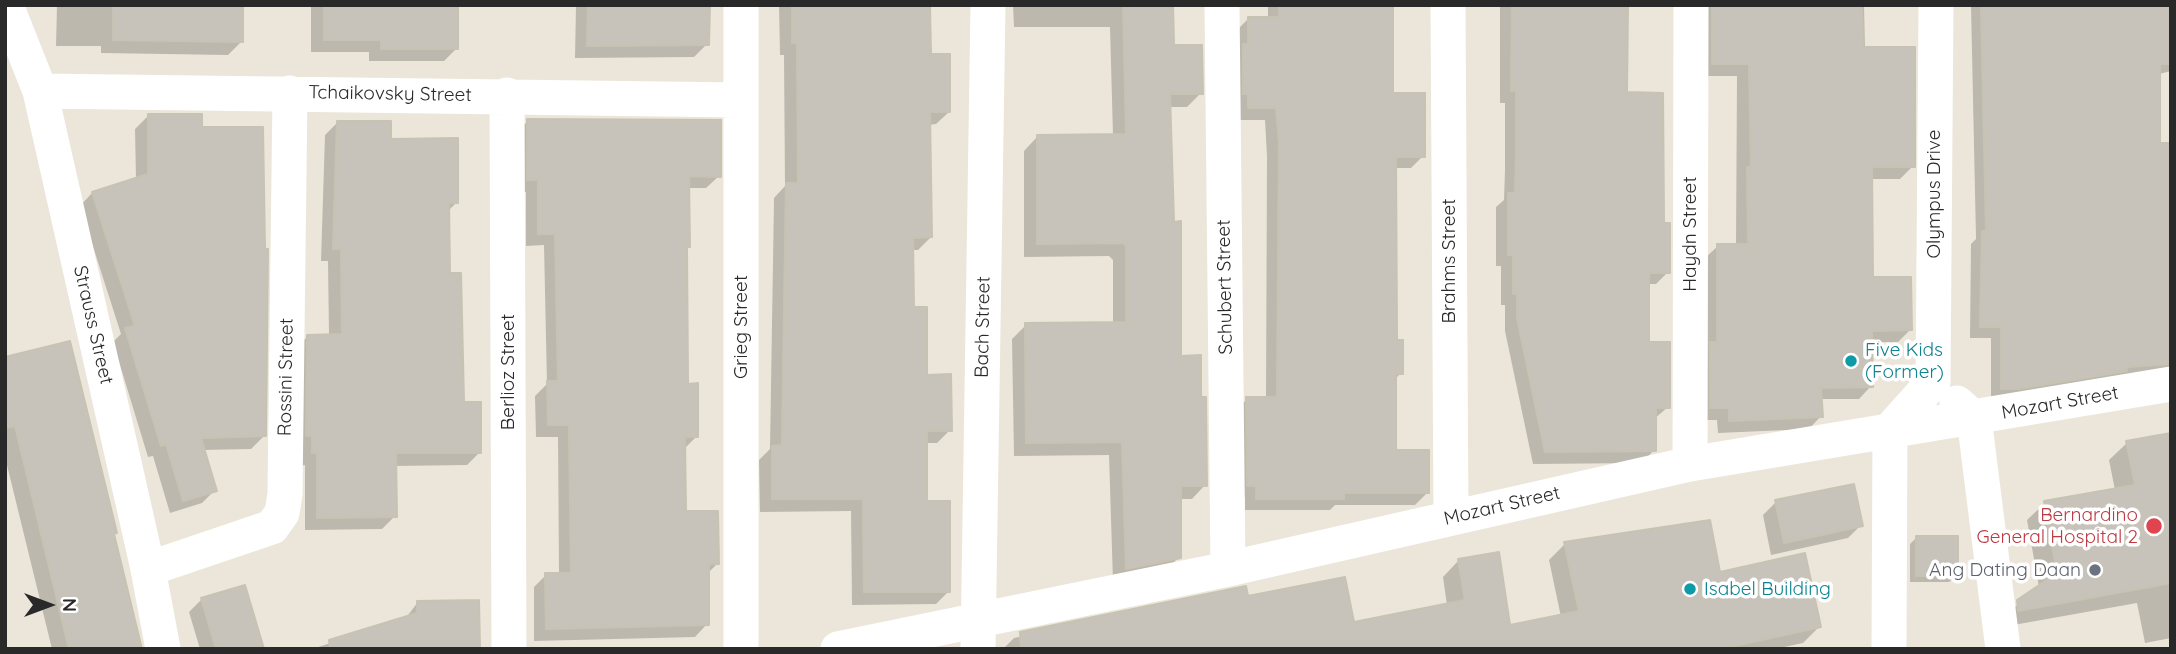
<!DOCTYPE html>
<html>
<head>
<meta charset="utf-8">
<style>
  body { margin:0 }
  #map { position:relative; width:2176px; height:654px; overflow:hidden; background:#ece6da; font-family:Quicksand,sans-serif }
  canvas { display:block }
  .frame { position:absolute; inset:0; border:7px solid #292929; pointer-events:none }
  .north { position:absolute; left:14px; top:570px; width:70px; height:70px; -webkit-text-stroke:5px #fff; paint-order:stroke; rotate:90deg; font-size:19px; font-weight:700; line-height:28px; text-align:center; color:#292929 }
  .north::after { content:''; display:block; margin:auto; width:24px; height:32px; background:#292929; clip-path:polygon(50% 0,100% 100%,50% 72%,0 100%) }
</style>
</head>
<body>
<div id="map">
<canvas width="2176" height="654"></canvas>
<div class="frame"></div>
<div class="north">N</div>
</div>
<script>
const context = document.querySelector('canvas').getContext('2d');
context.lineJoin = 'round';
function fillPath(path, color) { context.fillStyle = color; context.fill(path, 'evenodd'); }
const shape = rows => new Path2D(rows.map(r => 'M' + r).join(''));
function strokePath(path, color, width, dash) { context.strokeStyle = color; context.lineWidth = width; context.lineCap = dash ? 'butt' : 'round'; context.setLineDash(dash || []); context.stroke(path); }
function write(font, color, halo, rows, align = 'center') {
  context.font = font + ' Quicksand,sans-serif'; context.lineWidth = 7; context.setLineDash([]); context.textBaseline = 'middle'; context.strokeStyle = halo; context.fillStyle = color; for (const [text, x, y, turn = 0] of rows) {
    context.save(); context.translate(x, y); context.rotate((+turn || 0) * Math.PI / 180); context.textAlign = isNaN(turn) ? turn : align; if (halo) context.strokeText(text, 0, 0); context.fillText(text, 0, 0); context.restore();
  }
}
fillPath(shape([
  [57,5,241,5,241,42,228,55,101,53,101,46,56,46],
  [311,5,457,5,457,48,444,61,369,61,369,52,311,52],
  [576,5,708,5,707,44,694,57,575,58],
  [779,5,929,5,929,56,949,112,936,124,928,125,931,237,918,250,911,250,912,308,926,376,950,430,937,443,925,443,925,503,949,591,936,604,852,605,851,511,760,512,759,460,770,449,774,198,785,186,784,55,780,55],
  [1013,5,1172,5,1172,47,1201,93,1187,107,1169,107,1179,357,1199,399,1205,485,1192,499,1179,499,1179,557,1165,571,1113,582,1109,455,1014,456,1012,339,1026,325,1113,324,1113,260,1109,256,1024,257,1024,151,1037,137,1113,136,1110,27,1014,27],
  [1268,5,1392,5,1392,94,1423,156,1411,168,1394,168,1395,342,1401,373,1395,379,1395,452,1428,492,1415,505,1335,505,1330,510,1245,510,1245,497,1236,497,1235,411,1247,399,1266,399,1267,156,1265,120,1237,120,1236,31,1248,19,1268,19],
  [1500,5,1625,5,1625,94,1662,224,1668,272,1656,284,1647,284,1647,344,1668,407,1654,419,1654,450,1642,463,1533,464,1505,331,1505,305,1501,305,1501,266,1496,266,1496,207,1504,200,1505,170,1505,103,1500,103],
  [1697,5,1864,5,1865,49,1913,166,1900,179,1870,179,1871,279,1910,330,1898,342,1871,342,1871,386,1859,399,1820,399,1821,416,1809,429,1718,433,1717,420,1698,420,1705,258,1718,246,1736,246,1737,76,1700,76],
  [1971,5,2171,5,2171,71,2159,74,2159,145,2171,145,2171,377,1991,399,1991,338,1970,338,1971,244,1976,239],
  [148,116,201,129,264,251,264,436,251,449,202,450,215,490,202,503,170,513,153,456,148,457,113,342,121,334,80,206,92,193,136,180,135,129],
  [528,121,719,176,706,188,687,188,687,385,697,436,684,449,684,513,717,564,707,574,707,624,695,637,534,641,534,587,546,575,559,574,558,437,536,437,535,396,547,384,544,245,526,246,526,192,516,192,515,133],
  [338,122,389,141,457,202,447,212,448,275,463,404,480,452,467,465,394,466,395,516,382,529,305,530,305,465,300,466,295,349,308,336,329,336,328,261,321,261,325,135],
  [69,343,141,649,52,649,5,457,5,359],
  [2171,434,2171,638,2145,643,2137,603,2002,627,2001,619,2039,587,2027,520,2045,503,2115,490,2109,460,2127,443],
  [1776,502,1861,525,1848,538,1771,555,1763,515],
  [1917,537,1956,576,1949,582,1910,582,1910,544],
  [1565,544,1719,574,1819,627,1803,643,1775,649,1003,649,1014,638,1244,588,1246,598,1352,624,1447,605,1443,577,1459,560,1508,627,1561,617,1549,560],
  [202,599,258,649,200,649,189,612],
  [418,602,478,649,312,649,405,619]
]), '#0003');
const building = shape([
  [113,5,243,5,243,42,113,40,113,5],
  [324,5,458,5,458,49,381,49,381,40,324,40,324,5],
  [588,5,710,5,709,45,587,46,588,5],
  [792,5,930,5,931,54,950,54,950,112,930,112,932,237,913,238,914,307,927,307,927,375,951,374,952,431,927,431,927,501,950,501,950,592,864,592,863,499,772,499,772,446,782,445,786,183,798,183,797,43,792,43,792,5],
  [1123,5,1173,5,1174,45,1202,45,1203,94,1170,94,1174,222,1181,221,1181,356,1201,355,1201,397,1206,397,1207,486,1181,486,1181,558,1126,569,1122,442,1026,443,1025,323,1126,322,1126,246,1123,243,1037,244,1037,135,1126,134,1123,5],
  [1279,5,1393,5,1393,93,1425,93,1425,157,1396,157,1397,340,1403,340,1403,374,1396,374,1396,450,1429,450,1429,493,1344,493,1344,499,1256,499,1256,486,1247,486,1246,397,1277,397,1279,142,1276,108,1248,108,1248,94,1243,94,1243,44,1248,44,1248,17,1279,17,1279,5],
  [1512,5,1628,5,1627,92,1663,93,1664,223,1670,223,1670,273,1649,273,1649,342,1670,342,1670,408,1656,408,1656,451,1545,452,1517,318,1517,294,1513,294,1513,255,1508,255,1508,193,1515,193,1516,156,1516,91,1511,91,1512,5],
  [1712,5,1862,5,1863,47,1915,47,1915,167,1872,167,1873,277,1911,277,1912,330,1872,331,1873,387,1821,388,1823,417,1729,421,1729,408,1710,408,1710,342,1717,342,1717,244,1748,244,1747,167,1751,167,1749,64,1712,64,1712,5],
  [1981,5,2171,5,2171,64,2160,64,2160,143,2171,143,2171,364,2127,367,2127,371,2018,389,2001,389,2001,327,1980,327,1982,231,1986,231,1981,5],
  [148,114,202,114,202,127,263,127,265,249,268,249,266,436,201,438,217,491,183,501,166,444,161,446,125,328,135,326,92,192,148,174,148,114],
  [527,119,721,120,721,177,689,176,690,247,687,247,688,384,698,383,698,437,685,437,686,511,718,511,719,564,709,564,709,625,546,629,545,573,571,573,569,425,548,425,547,381,558,381,555,234,538,234,538,180,527,180,527,119],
  [337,121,391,121,391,139,458,138,458,203,449,203,450,273,461,273,464,402,481,402,481,453,396,453,397,517,317,518,317,453,312,453,312,436,306,436,307,335,342,334,341,249,333,249,337,121],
  [70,341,117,533,114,534,142,649,69,649,15,426,5,428,5,357,70,341],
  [2171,433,2171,583,2018,611,2017,600,2057,573,2044,501,2135,485,2126,441,2171,433],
  [1854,484,1863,526,1784,543,1775,500,1854,484],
  [1710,520,1720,572,1805,553,1821,627,1721,649,1021,649,1020,632,1246,586,1248,596,1345,577,1354,622,1465,600,1458,559,1499,552,1510,625,1579,611,1564,542,1710,520],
  [1916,536,1958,536,1958,576,1916,576,1916,536],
  [245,585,264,649,216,649,201,598,245,585],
  [479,600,480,649,330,649,329,640,417,613,417,601,479,600]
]);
fillPath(building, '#c7c3ba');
strokePath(building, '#c7c3b3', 2);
strokePath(shape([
  [6,5,40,91,148,569,163,649],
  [741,5,741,649],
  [1222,5,1228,569],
  [1448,5,1451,518],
  [40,91,741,100],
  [507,95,509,649],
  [1957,403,1974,418,2003,649],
  [1690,464,1691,5],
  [148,569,272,527,282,513,285,494,290,93],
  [838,649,1228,569,1690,464,2171,384],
  [978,649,988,5],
  [1889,649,1890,430,1933,382,1936,5]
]), '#fff', 35);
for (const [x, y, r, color] of [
  [1851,361,7,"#0f9aa8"],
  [2154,526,9,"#e0444e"],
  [2095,570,7,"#6b7280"],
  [1690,589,7,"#0f9aa8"]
]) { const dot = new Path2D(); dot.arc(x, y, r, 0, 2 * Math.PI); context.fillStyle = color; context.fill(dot); strokePath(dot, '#fff', 2.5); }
write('19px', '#292929', '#fff', [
  ["Tchaikovsky Street",390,94,1],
  ["Olympus Drive",1934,194,-90],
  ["Haydn Street",1690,234,-90],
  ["Brahms Street",1449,261,-90],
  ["Schubert Street",1225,287,-91],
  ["Strauss Street",93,325,77],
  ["Grieg Street",741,327,-90],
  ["Bach Street",983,327,-89],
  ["Berlioz Street",508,372,-90],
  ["Rossini Street",286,377,-89],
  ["Mozart Street",2060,403,-10],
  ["Mozart Street",1502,506,-13]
]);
write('19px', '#0d838f', '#fff', [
  ["Five Kids",1865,350],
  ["(Former)",1865,372],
  ["Isabel Building",1704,589]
], 'left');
write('19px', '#be3a42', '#fff', [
  ["Bernardino",2138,515],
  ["General Hospital 2",2138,537]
], 'right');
write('19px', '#5b616d', '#fff', [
  ["Ang Dating Daan",2081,570]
], 'right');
</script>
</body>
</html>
